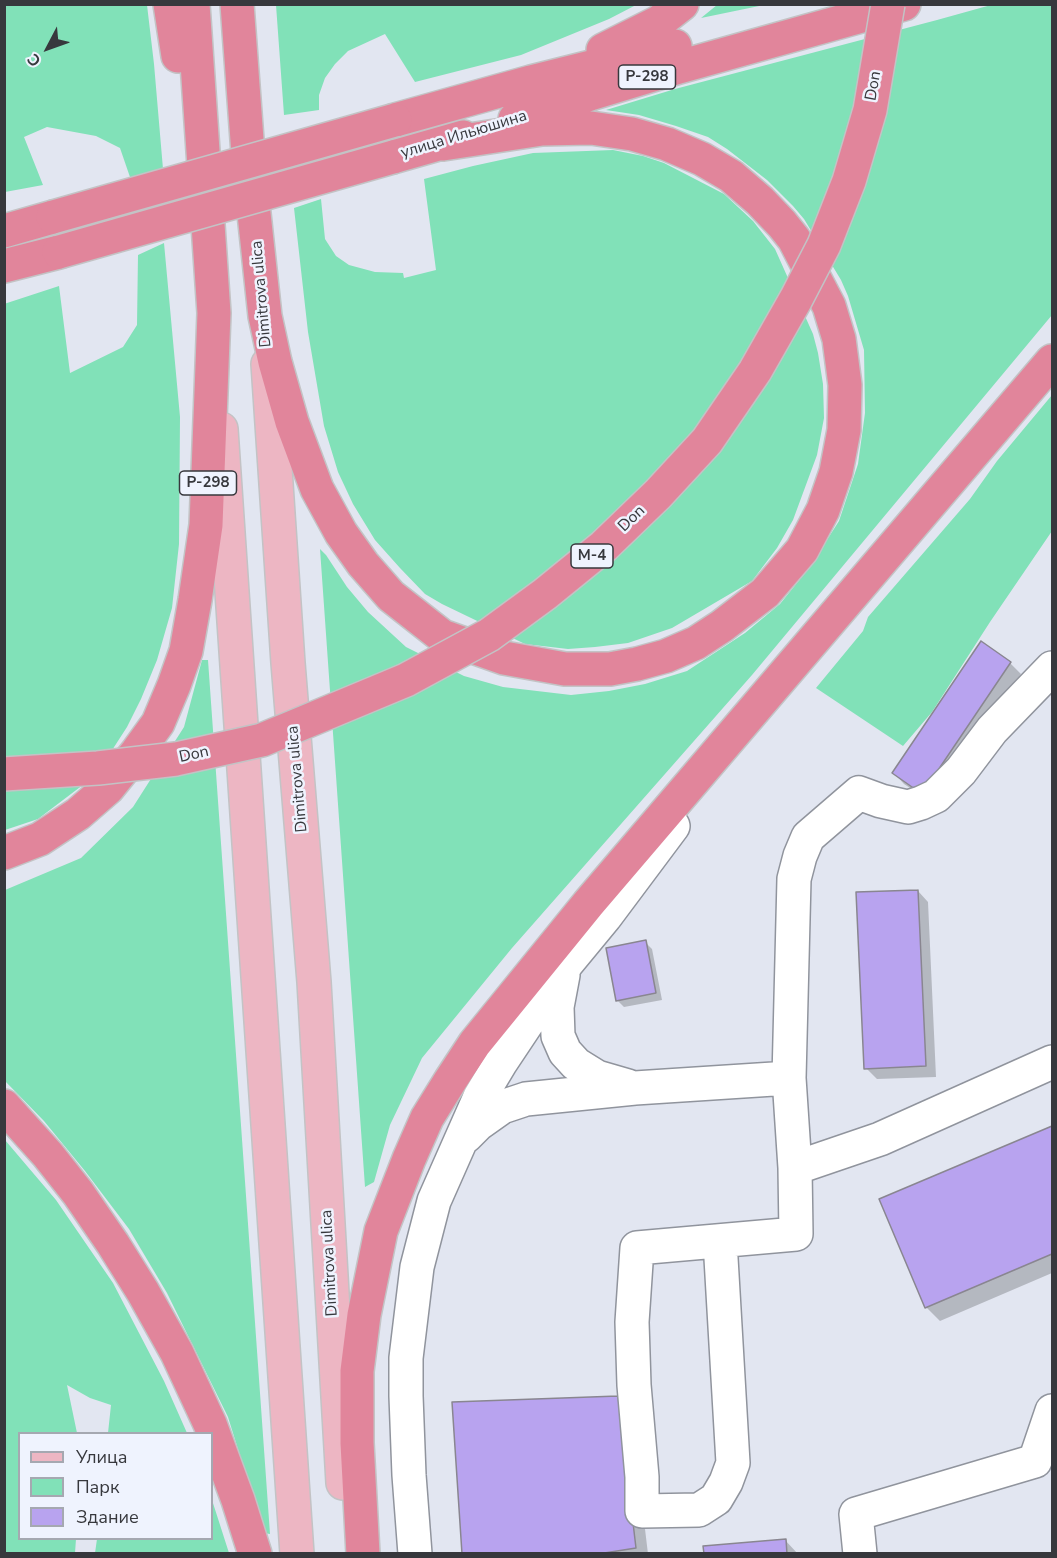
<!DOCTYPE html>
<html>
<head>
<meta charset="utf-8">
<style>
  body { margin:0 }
  #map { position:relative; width:1057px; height:1558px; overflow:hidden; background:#e2e6f1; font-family:"Nunito Sans",sans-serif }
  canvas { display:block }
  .frame { position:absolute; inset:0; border:6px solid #37383d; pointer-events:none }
  .legend { position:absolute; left:18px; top:1432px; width:195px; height:108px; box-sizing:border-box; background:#eff3fe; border:2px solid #a5a8b1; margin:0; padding:8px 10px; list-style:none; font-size:18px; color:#37383d }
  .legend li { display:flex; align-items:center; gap:12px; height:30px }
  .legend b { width:30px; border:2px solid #a5a8b1 }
  .north { position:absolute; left:18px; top:18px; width:60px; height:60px; -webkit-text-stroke:4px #eff3fe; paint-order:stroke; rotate:229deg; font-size:16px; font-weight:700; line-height:24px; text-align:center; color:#37383d }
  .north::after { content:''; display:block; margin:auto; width:21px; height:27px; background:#37383d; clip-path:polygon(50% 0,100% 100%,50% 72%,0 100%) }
</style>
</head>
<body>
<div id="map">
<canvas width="1057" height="1558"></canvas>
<div class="frame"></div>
<ul class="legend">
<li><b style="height:8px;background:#edb6c3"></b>Улица</li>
<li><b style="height:16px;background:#81e1b8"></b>Парк</li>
<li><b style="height:16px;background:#b8a3ef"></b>Здание</li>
</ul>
<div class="north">С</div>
</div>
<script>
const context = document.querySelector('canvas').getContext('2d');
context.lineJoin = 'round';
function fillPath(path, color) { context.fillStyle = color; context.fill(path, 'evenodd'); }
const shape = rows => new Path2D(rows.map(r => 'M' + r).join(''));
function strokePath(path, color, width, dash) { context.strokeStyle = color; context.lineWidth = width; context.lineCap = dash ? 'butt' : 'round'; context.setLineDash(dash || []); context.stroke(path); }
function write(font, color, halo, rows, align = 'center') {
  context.font = font + ' "Nunito Sans",sans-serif'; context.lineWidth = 5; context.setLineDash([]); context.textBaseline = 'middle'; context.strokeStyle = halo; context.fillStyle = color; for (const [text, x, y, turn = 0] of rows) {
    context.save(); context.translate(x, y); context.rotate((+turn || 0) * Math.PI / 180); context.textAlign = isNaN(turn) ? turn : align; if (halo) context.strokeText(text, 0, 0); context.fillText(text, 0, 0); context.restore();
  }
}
fillPath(shape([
  [4,5,147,5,154,64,163,169,131,180,120,148,96,136,47,127,24,137,43,185,5,192],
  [276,5,276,4,636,5,609,19,521,55,415,82,385,34,348,51,335,64,325,78,319,95,319,110,284,115],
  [717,5,717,4,764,5,701,18],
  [991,5,1052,5,1052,315,752,675,512,948,422,1058,390,1125,374,1182,365,1187,320,549,326,555,347,587,368,612,406,647,464,676,503,687,571,695,609,691,645,684,687,671,745,633,780,604,809,568,839,521,858,464,865,413,864,350,848,296,841,280,804,219,793,206,767,180,727,149,708,137,676,126,639,115,606,110,675,89,937,20],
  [613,150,643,156,664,163,724,194,753,221,775,249,813,334,818,353,823,384,824,418,817,455,793,520,777,548,752,581,672,628,628,643,595,647,568,649,525,644,442,604,425,594,400,568,375,540,353,504,338,472,324,426,308,332,294,208,321,199,325,239,336,256,349,265,375,272,403,273,404,278,436,270,424,179,473,166,533,153],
  [164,243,180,417,179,544,172,608,157,660,141,699,127,727,96,775,38,819,5,830,4,304,59,286,70,373,123,347,137,325,138,255],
  [1052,395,1052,531,990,622,932,712,903,746,816,688,863,631,868,617,970,499,997,461],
  [202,660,208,660,270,1534,264,1533,228,1417,167,1293,129,1229,85,1171,44,1121,5,1081,5,890,81,858,133,807,184,727],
  [5,1140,56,1200,113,1283,164,1381,187,1433,108,1433,111,1405,90,1398,67,1385,77,1433,20,1434,20,1538,76,1539,75,1553,5,1553],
  [212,1500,229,1553,95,1553,97,1539,212,1538]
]), '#81e1b8');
fillPath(shape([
  [1010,663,1021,674,933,803,904,784,894,773],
  [918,891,928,902,936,1077,877,1079,866,1068],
  [645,942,652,949,662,1000,624,1007,617,1000],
  [1052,1127,1052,1273,940,1321,926,1307,881,1200],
  [617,1398,631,1412,648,1554,463,1554],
  [785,1540,798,1554,705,1554]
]), '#0003');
const building = shape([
  [981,641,1011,662,922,794,892,773,981,641],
  [918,890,926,1066,864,1069,856,892,918,890],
  [646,940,656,993,616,1001,606,948,646,940],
  [1052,1126,1052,1254,925,1308,879,1199,1052,1126],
  [618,1396,636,1548,598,1554,462,1554,452,1402,618,1396],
  [786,1539,787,1554,704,1554,703,1546,786,1539]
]);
fillPath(building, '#b8a3ef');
strokePath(building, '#898690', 1.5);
const minor = shape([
  [563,975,557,1007,558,1036,565,1052,576,1064,597,1077,628,1086],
  [466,1136,478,1124,502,1107,526,1099,635,1088,789,1078],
  [795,1168,880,1139,1052,1062],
  [720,1241,733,1463,726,1482,716,1499,699,1510,642,1511,642,1477,634,1385,632,1322,637,1248,796,1234,795,1168,789,1078,794,879,800,856,808,837,859,793,881,801,908,807,921,803,936,796,961,771,992,730,1052,668],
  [415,1554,409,1475,406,1396,406,1358,417,1267,434,1201,480,1097,501,1062,567,963,605,917,673,826],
  [860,1554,856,1514,1035,1461,1052,1411]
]);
const major = shape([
  [268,364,288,663,314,982,343,1483],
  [221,429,297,1554]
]);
const highway = shape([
  [170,4,178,56],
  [237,4,249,167,265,316,275,362,292,422,317,489,341,533,363,564,391,596,442,636,504,658,565,669,610,669,637,664,666,656,696,643,722,626,765,593,802,550,823,510,836,472,844,430,845,385,839,339,829,306,794,239,782,224,760,201,731,176,702,159,667,144,632,134,591,128,542,129,443,144],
  [603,50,659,22,682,4],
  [515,119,590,94,679,67,904,4],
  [395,120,531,82,675,46],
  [393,157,463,137],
  [4,231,53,217],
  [4,266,59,252],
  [4,853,40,839,78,814,108,788,137,752,158,723,174,685,186,651,195,600,206,525,214,313,193,4],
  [4,1106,48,1155,78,1193,113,1244,143,1292,177,1353,210,1424,238,1500,255,1554],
  [363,1554,357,1443,357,1371,364,1315,381,1231,409,1159,427,1118,450,1081,475,1043,588,904,1052,361]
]);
strokePath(minor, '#90949d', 36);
strokePath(major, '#c3c3c5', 36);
strokePath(highway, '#c3c3c5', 36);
strokePath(minor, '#fff', 33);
strokePath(major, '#edb6c3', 33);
strokePath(highway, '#e1859b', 33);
const highwayBridge = shape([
  [53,217,395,120],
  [59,252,393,157],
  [4,774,98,768,176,759,262,740,406,680,489,635,545,594,604,546,658,494,707,441,755,371,796,299,824,245,849,181,870,110,888,4]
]);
strokePath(highwayBridge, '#c3c3c5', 36, []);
strokePath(highwayBridge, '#e1859b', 33);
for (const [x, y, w] of [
  [647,77,57],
  [208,483,57],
  [592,556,42]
]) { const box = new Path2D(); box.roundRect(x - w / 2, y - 12, w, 24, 4.5); context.fillStyle = '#eff3fe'; context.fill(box); strokePath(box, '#37383d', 1.5); }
write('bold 15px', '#37383d', null, [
  ["Р-298",647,77],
  ["Р-298",208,483],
  ["М-4",592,556]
]);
write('16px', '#37383d', '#eff3fe', [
  ["Don",874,86,-80],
  ["улица Ильюшина",464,135,-17],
  ["Dimitrova ulica",262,294,-95],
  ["Don",632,519,-44],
  ["Don",194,755,-12],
  ["Dimitrova ulica",298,779,-95],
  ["Dimitrova ulica",330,1263,-93]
]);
</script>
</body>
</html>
